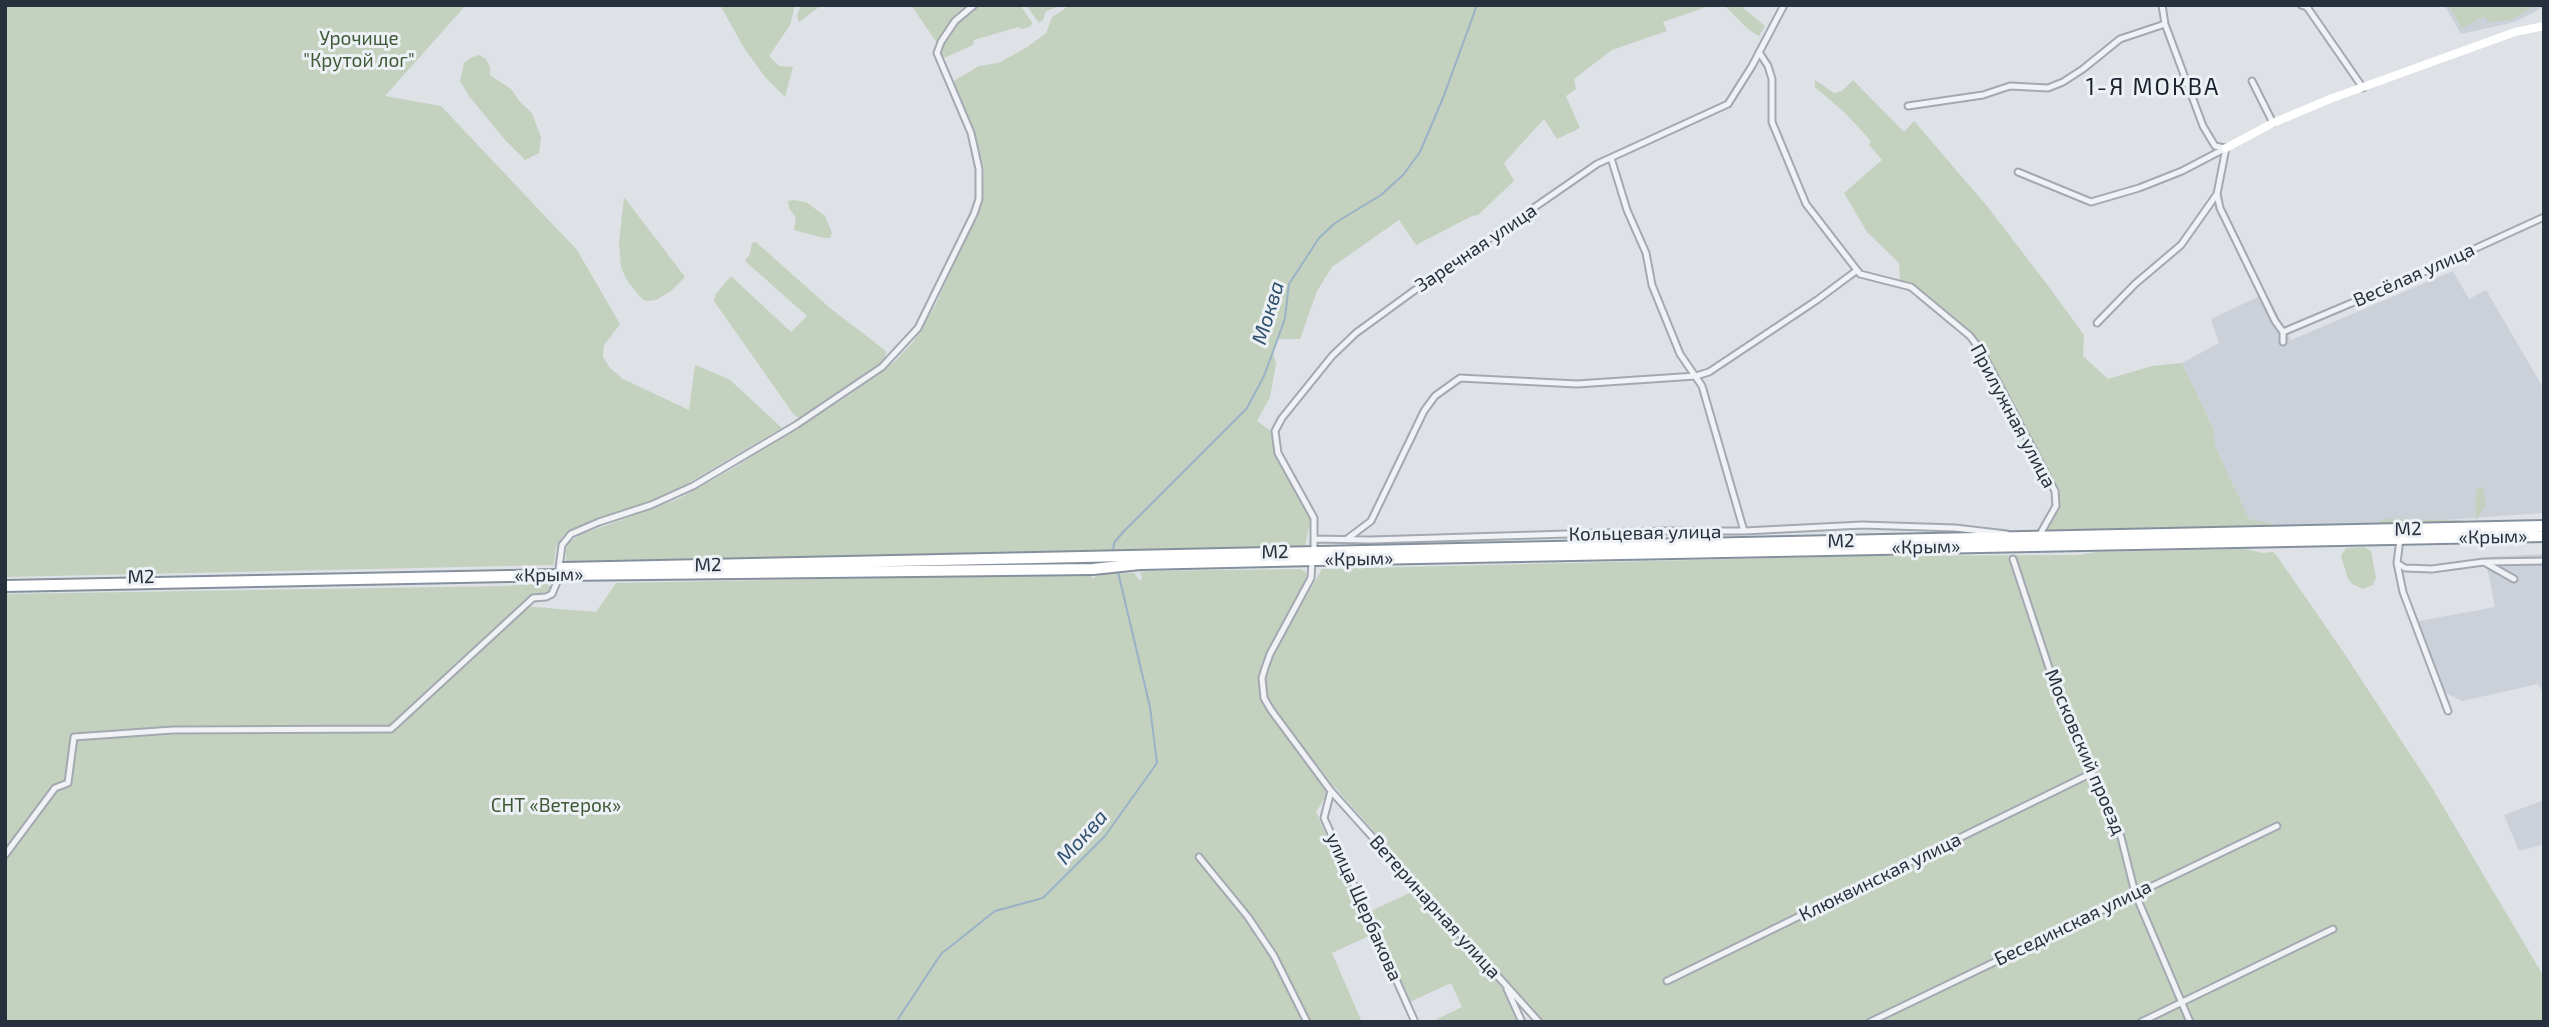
<!DOCTYPE html>
<html>
<head>
<meta charset="utf-8">
<style>
  body { margin:0 }
  #map { position:relative; width:2549px; height:1027px; overflow:hidden; background:#dee2e7; font-family:"Exo 2",sans-serif }
  canvas { display:block }
  .frame { position:absolute; inset:0; border:7px solid #27313d; pointer-events:none }
</style>
</head>
<body>
<div id="map">
<canvas width="2549" height="1027"></canvas>
<div class="frame"></div>
</div>
<script>
const context = document.querySelector('canvas').getContext('2d');
context.lineJoin = 'round';
function fillPath(path, color) { context.fillStyle = color; context.fill(path, 'evenodd'); }
const shape = rows => new Path2D(rows.map(r => 'M' + r).join(''));
function strokePath(path, color, width, dash) { context.strokeStyle = color; context.lineWidth = width; context.lineCap = dash ? 'butt' : 'round'; context.setLineDash(dash || []); context.stroke(path); }
function write(font, color, halo, rows, align = 'center') {
  context.font = font + ' "Exo 2",sans-serif'; context.lineWidth = 6; context.setLineDash([]); context.textBaseline = 'middle'; context.strokeStyle = halo; context.fillStyle = color; for (const [text, x, y, turn = 0] of rows) {
    context.save(); context.translate(x, y); context.rotate((+turn || 0) * Math.PI / 180); context.textAlign = isNaN(turn) ? turn : align; if (halo) context.strokeText(text, 0, 0); context.fillText(text, 0, 0); context.restore();
  }
}
fillPath(shape([
  [2444,5,2448,5,2462,27,2484,17,2477,5,2544,7,2515,22,2461,34],
  [2453,271,2469,299,2486,290,2544,389,2544,513,2299,530,2249,520,2215,446,2214,430,2182,363,2219,343,2211,319,2266,293,2291,340],
  [2544,554,2544,695,2538,684,2462,701,2442,691,2414,622,2495,607,2485,557],
  [2544,800,2544,844,2519,851,2504,815]
]), '#ccd1d9');
fillPath(shape([
  [5,5,466,5,385,96,441,106,577,250,620,324,604,345,603,357,610,368,623,379,689,410,695,365,729,379,782,428,675,491,649,503,584,524,563,536,556,547,554,565,5,577],
  [720,5,795,5,790,25,769,56,779,66,793,67,785,97,765,77,744,48],
  [801,5,822,5,799,22,797,15],
  [911,5,967,5,956,14,937,43],
  [981,5,1020,5,1032,22,1031,26,1023,29,1018,27,974,40,973,45,944,58,941,51,956,22],
  [1026,5,1061,5,1045,12,1044,19,1039,23],
  [1070,5,1712,5,1663,22,1667,31,1612,50,1574,79,1576,89,1566,96,1580,128,1557,139,1544,119,1504,163,1514,181,1478,215,1472,216,1416,245,1399,220,1332,267,1317,291,1300,339,1278,339,1273,352,1276,364,1270,397,1257,421,1271,431,1277,453,1311,518,1305,546,1298,551,686,566,677,559,668,559,661,566,566,563,566,549,569,542,580,535,678,499,732,469,851,394,894,362,913,342,935,306,982,199,984,169,979,149,952,82,979,66,998,63,1026,48,1046,33,1052,17],
  [1724,5,1740,5,1765,26,1759,36,1749,30],
  [2448,5,2478,6,2538,5,2510,20,2488,22,2485,16,2462,28],
  [479,55,486,59,490,67,490,75,511,89,520,102,532,113,541,137,539,153,525,160,506,141,469,96,460,81,464,63,470,58],
  [1815,80,1834,93,1842,91,1853,80,1904,132,1914,121,1987,206,2049,287,2084,335,2083,356,2108,379,2152,366,2182,363,2214,430,2215,446,2249,519,2299,530,2041,536,2057,511,2060,499,2058,487,1971,335,1926,296,1911,285,1900,282,1899,263,1867,232,1844,193,1882,160,1869,145,1871,141,1846,114,1815,87],
  [624,197,685,277,671,291,656,300,646,301,641,298,626,279,621,267,619,243],
  [794,200,806,202,825,216,832,233,830,238,824,238,794,230,796,218,789,208,788,201],
  [756,242,830,308,886,351,885,359,852,387,801,419,794,415,714,301,715,295,731,276,791,332,807,316,745,261,750,254,752,243],
  [2483,486,2486,505,2476,520,2476,490],
  [2384,519,2462,520,2467,524,2380,526,2379,522],
  [2364,547,2371,551,2376,578,2373,585,2363,589,2352,584,2348,579,2341,556,2346,548],
  [2245,549,2263,553,2273,552,2277,556,2342,650,2431,786,2544,977,2544,1022,1542,1022,1333,785,1273,709,1265,691,1265,679,1274,653,1322,569,1860,556,2078,555,2096,552],
  [1300,569,1306,572,1306,582,1268,653,1259,677,1259,687,1269,712,1304,756,1328,793,1316,812,1371,935,1332,953,1362,1022,1309,1022,1275,954,1250,915,1233,895,1273,957,1305,1022,5,1022,5,594,506,586,546,583,552,587,551,590,530,598,523,606,596,612,616,583,1091,574,1092,579,1100,574,1134,573,1140,581,1142,578,1140,572,1148,571],
  [1416,890,1499,981,1519,1022,1431,1022,1462,1007,1451,983,1410,1002,1369,912]
]), '#c4d1bf');
strokePath(shape([
  [1113,551,1114,543,1124,531,1247,408,1264,376,1278,338,1285,318,1289,284,1319,238,1335,223,1381,195,1403,175,1420,152,1443,98,1477,5],
  [896,1022,941,954,995,911,1043,898,1105,836,1157,763,1150,707,1118,572]
]), '#99b2c7', 2);
const street = shape([
  [2162,5,2165,24,2203,126,2215,146,2225,148],
  [2301,5,2307,7,2363,88],
  [1759,52,1768,66,1772,79,1772,122,1806,204,1860,274,1911,287,1970,336,1982,352,2055,491,2056,506,2039,536],
  [2252,81,2273,123],
  [1908,106,1983,95,2010,86,2048,88,2063,82,2083,69,2120,39,2165,24],
  [1611,158,1627,210,1646,253,1652,285,1680,354,1702,386,1744,531],
  [2018,172,2091,202,2139,188,2182,171,2226,148,2217,194,2220,208,2275,321,2283,332,2283,342],
  [2097,323,2135,284,2181,245,2217,194],
  [2283,332,2413,277,2544,217],
  [1314,539,1371,540,1666,531,1744,531,1862,525,1955,528,2007,534],
  [1347,539,1371,521,1424,411,1435,396,1460,378,1577,384,1696,376,1709,372,1817,300,1856,271],
  [2400,539,2397,563,2403,592,2448,711],
  [1314,551,1314,518,1278,453,1275,431,1282,418,1332,356,1356,333,1415,290,1597,164,1728,104,1752,66,1784,5],
  [2013,559,2058,695,2121,837,2135,893,2190,1022],
  [1312,561,1311,578,1270,654,1265,668,1262,678,1264,698,1271,710,1331,791,1539,1022],
  [2487,562,2544,561],
  [2397,563,2405,568,2432,569,2484,562,2514,579],
  [559,568,562,545,571,534,599,522,651,505,693,486,796,425,882,367,918,328,974,214,979,199,979,169,971,133,937,53,941,42,955,21,974,5],
  [1331,791,1324,818,1415,1022],
  [5,855,55,788,68,783,74,737,173,730,391,729,533,598,546,597,552,594,559,577],
  [1199,857,1248,917,1274,956,1307,1022],
  [1667,981,2092,773],
  [1507,989,1522,1022],
  [1870,1022,2277,826],
  [2141,1022,2333,929]
]);
const highway = shape([
  [563,568,2544,526],
  [5,586,559,575,1093,569,1140,564,1315,560,2544,536]
]);
strokePath(street, '#a3a9b1', 9);
strokePath(highway, '#85909d', 14);
strokePath(street, '#f0f2f5', 5);
strokePath(shape([
  [2226,148,2273,123,2330,99,2515,32,2544,26]
]), '#fff', 8);
strokePath(highway, '#fff', 10);
write('19px', '#3e5935', '#edf1f5', [
  ["Урочище",359,39],
  ["\"Крутой лог\"",359,61],
  ["СНТ «Ветерок»",556,806]
]);
write('19px', '#27313d', '#edf1f5', [
  ["Заречная улица",1476,248,-34],
  ["Весёлая улица",2414,275,-24],
  ["Прилужная улица",2013,416,62],
  ["М2",2408,529,-2],
  ["Кольцевая улица",1645,533,-1],
  ["«Крым»",2493,537,-1],
  ["М2",1841,541,-1],
  ["«Крым»",1926,547,-1],
  ["М2",1275,552,-1],
  ["«Крым»",1359,559,-1],
  ["М2",708,565,-1],
  ["«Крым»",549,575,-1],
  ["М2",141,577,-1],
  ["Московский проезд",2085,752,67],
  ["Клюквинская улица",1880,877,-26],
  ["улица Щербакова",1364,907,66],
  ["Ветеринарная улица",1435,907,48],
  ["Бесединская улица",2073,923,-26]
]);
write('italic 21px', '#325270', '#edf1f5', [
  ["Моква",1268,313,-73],
  ["Моква",1082,837,-48]
]);
context.letterSpacing = '2px';
write('23px', '#1a222e', '#edf1f5', [
  ["1-Я МОКВА",2153,87]
]);
context.letterSpacing = '0px';
</script>
</body>
</html>
